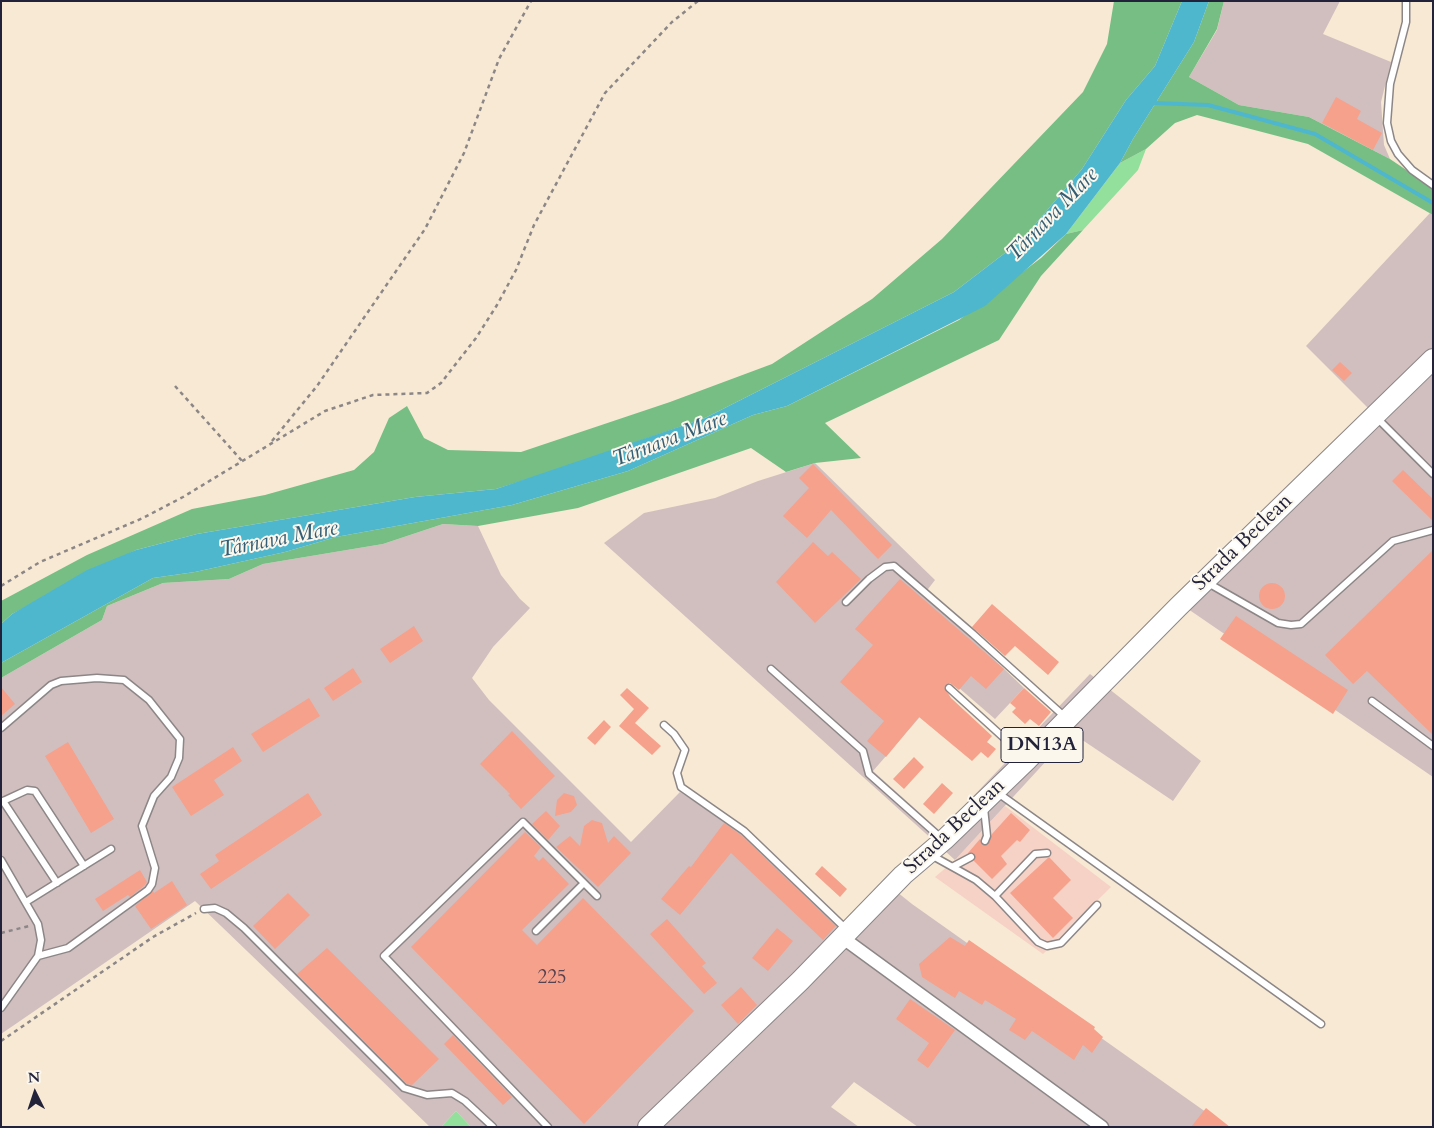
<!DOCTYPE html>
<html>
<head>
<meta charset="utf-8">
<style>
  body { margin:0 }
  #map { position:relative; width:1434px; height:1128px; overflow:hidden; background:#f7e9d3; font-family:Cardo,serif }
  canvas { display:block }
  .frame { position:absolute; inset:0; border:2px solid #22223b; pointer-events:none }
  .north { position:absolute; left:10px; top:1068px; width:50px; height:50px; -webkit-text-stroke:4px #fbf7ec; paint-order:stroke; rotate:356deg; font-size:14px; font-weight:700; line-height:20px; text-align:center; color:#22223b }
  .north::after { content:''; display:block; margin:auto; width:18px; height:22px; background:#22223b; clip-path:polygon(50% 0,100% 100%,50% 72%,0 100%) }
</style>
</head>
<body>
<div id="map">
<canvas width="1434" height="1128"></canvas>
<div class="frame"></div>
<div class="north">N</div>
</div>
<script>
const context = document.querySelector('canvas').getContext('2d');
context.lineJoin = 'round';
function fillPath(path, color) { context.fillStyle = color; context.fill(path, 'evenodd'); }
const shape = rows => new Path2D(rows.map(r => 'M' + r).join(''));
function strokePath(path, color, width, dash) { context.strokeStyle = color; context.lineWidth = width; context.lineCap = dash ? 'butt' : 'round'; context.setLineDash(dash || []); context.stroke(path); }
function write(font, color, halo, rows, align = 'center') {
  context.font = font + ' Cardo,serif'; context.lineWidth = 4; context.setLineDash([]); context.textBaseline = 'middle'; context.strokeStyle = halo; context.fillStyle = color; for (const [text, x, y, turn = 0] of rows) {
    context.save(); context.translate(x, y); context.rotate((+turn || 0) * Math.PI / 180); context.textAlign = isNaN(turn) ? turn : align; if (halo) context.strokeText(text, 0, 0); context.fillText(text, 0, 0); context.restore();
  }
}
fillPath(shape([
  [1005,806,1111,887,1043,954,935,877,955,860]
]), '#f6d1c5');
fillPath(shape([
  [1224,1,1340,1,1323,34,1391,62,1381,102,1384,145,1390,159,1309,117,1239,105,1189,77,1217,30],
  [1430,213,1433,215,1433,777,1172,598,1369,409,1306,346],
  [815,463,935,580,925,593,1024,688,995,719,951,681,873,771,940,831,1090,674,1201,761,1173,801,1072,733,955,860,604,543,644,513,715,498,758,481],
  [443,524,478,526,501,575,520,599,530,608,493,647,472,678,489,700,631,842,680,792,747,835,845,926,887,884,912,904,1227,1127,1108,1127,1042,1080,1035,1087,1090,1127,918,1127,854,1082,831,1107,859,1127,471,1127,456,1111,441,1127,430,1127,195,901,1,1034,1,678,102,620,107,606,163,583,229,579,263,564,383,544]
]), '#d1bfbf');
fillPath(shape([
  [1146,149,1138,170,1083,230,1066,234,1120,163],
  [456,1111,471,1127,441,1127]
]), '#93df9c');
fillPath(shape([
  [1114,1,1182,1,1155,66,1126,100,1082,169,1022,240,954,292,705,418,553,471,496,489,415,497,197,534,136,550,12,614,1,624,1,601,87,555,192,509,265,495,354,470,374,452,389,418,407,406,424,438,448,450,521,452,670,402,772,364,872,299,942,239,1083,92,1107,44],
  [1209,1,1224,1,1217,29,1189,77,1239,105,1309,117,1390,159,1433,188,1433,215,1308,144,1197,115,1175,123,1146,149,1120,163,1133,139,1194,42],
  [1083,230,1041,276,999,340,825,423,861,458,815,463,786,472,751,448,578,508,478,526,443,524,383,544,263,564,229,579,163,583,107,606,102,620,1,678,1,663,153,578,195,572,285,552,336,537,512,505,628,471,753,415,787,406,959,320,1041,258,1066,234]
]), '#76be84');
fillPath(shape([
  [1182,1,1209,1,1194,42,1133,139,1120,163,1066,234,985,306,787,406,753,415,628,471,512,505,336,537,285,552,195,572,153,578,1,663,1,624,12,614,87,570,136,550,197,534,415,497,496,489,705,418,954,292,1022,240,1082,169,1126,100,1155,66]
]), '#4fb7cd');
strokePath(shape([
  [1153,103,1208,105,1315,134,1433,203]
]), '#4fb7cd', 4);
fillPath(shape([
  [1336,97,1361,111,1357,119,1382,133,1373,150,1322,123],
  [1340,362,1352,373,1344,381,1332,370],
  [813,464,892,545,878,559,831,510,807,538,783,516,809,488,799,478],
  [1403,470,1433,499,1433,521,1392,481],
  [813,542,828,556,832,552,861,579,815,623,776,582],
  [1433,550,1433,735,1367,671,1353,684,1325,655],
  [900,579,1004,669,986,689,971,676,959,690,950,683,944,687,951,698,992,736,987,742,996,749,988,758,981,752,972,761,919,717,886,757,867,741,884,721,840,682,873,645,855,629],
  '1259 596a13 13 0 1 1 26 0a13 13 0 1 1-26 0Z',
  [992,604,1059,662,1048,675,1015,646,1005,656,972,627],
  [1236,616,1348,690,1333,714,1220,639],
  [414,626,423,641,390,663,380,649],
  [353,668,362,682,333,701,324,688],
  [1,687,15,704,1,716],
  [627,688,649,708,635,723,661,746,652,755,619,726,634,709,620,695],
  [1024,688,1051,712,1039,726,1030,719,1025,724,1012,712,1016,708,1010,703],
  [309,698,320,716,263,752,251,734],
  [604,720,611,727,595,745,587,738],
  [512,731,555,776,521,809,508,795,510,794,480,764],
  [68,742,114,819,91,833,45,756],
  [233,747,242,761,214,780,224,795,191,816,172,787],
  [914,757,924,767,904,789,893,779],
  [942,783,953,793,934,814,923,804],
  [308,793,322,815,211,889,200,874,219,861,215,855],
  [564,793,574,796,577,805,571,812,555,816,557,800],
  [546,811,560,826,548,840,532,824],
  [1011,813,1030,830,1020,842,1017,840,1001,856,1007,864,992,879,974,861,974,853,968,853,980,839,983,845,988,845,992,834],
  [592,820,602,823,608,843,614,836,631,853,598,887,556,847,570,836,580,846,584,826],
  [724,823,741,835,836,926,823,940,731,853,680,915,661,899,689,866,691,867],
  [525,832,541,847,534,856,539,861,543,857,569,884,522,930,537,945,583,898,694,1011,584,1124,411,947],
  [1049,857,1071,880,1053,898,1073,918,1053,938,1010,893],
  [822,866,847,889,840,897,815,874],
  [140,870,147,882,144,886,130,897,128,895,103,911,95,899],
  [172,881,187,905,151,929,135,906,153,891,154,893],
  [288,893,310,915,275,949,253,926],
  [667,919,706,963,702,966,717,983,704,994,650,934],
  [777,928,793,941,768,971,752,958],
  [950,937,965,946,969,940,1095,1027,1094,1029,1103,1037,1092,1053,1083,1045,1074,1060,1032,1031,1025,1040,1009,1030,1016,1019,985,1000,982,1005,959,991,955,998,922,977,919,964],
  [327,948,439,1059,412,1085,407,1084,297,974],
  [741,987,757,1005,738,1024,721,1005],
  [910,999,955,1030,928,1068,917,1060,929,1043,896,1019],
  [453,1035,512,1097,503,1105,444,1044],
  [1206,1108,1230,1127,1191,1127]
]), '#f6a18c');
const lane = shape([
  [1406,1,1406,22,1390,84,1387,123,1391,141,1398,154,1412,170,1433,185],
  [1377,418,1433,474],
  [1208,583,1278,623,1291,625,1301,624,1393,541,1433,530],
  [846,602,869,579,885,567,894,566,973,634,1065,717],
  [771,669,863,751,869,774,941,838],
  [949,688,1026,758],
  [1372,701,1433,746],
  [664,725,674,734,685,750,677,773,681,787,744,831,846,929],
  [1,728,51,685,61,681,97,678,124,680,149,700,180,739,179,758,171,777,154,796,142,826,155,868,152,884,148,890,68,948,38,956],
  [998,793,1321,1024],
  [3,801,57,883],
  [1,802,27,790,35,791,84,866],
  [984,808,987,836,985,841],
  [931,855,976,880,995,896,1035,854,1047,853],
  [1,860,38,924,41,940,38,956,1,1008],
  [954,866,971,857],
  [995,896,1038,942,1047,946,1061,943,1097,905],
  [26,902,111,849],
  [204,909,215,908,226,913,244,928,404,1088,427,1095,452,1093,465,1101,493,1127],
  [536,931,584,883],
  [548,1127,384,956,523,822,597,896]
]);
const street = shape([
  [843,938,1102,1127]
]);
const primary = shape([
  [648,1127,800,981,903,875,944,840,1028,759,1178,607,1433,359]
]);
strokePath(lane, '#8c8687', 9);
strokePath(street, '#8c8687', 15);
strokePath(primary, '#8c8687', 22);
strokePath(shape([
  [175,386,243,462],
  [272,441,317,386,425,229,464,153,499,59,531,1],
  [1,586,40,562,143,518,183,497,325,411,373,395,427,393,441,383,476,338,497,305,516,270,534,225,605,93,672,22,698,1],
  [1,933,29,926],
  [1,1041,153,937,196,913]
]), '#8c8687', 2.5, [4, 4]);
strokePath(lane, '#fff', 6);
strokePath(street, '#fff', 12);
strokePath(primary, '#fff', 20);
write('19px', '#57424f', null, [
  ["225",552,979]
]);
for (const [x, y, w] of [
  [1042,745,82]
]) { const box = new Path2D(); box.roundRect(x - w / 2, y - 17.5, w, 35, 4); context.fillStyle = '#fbf7ec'; context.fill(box); strokePath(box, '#22223b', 1); }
write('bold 20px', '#22223b', null, [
  ["DN13A",1042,745]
]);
write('21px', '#22223b', '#fbf7ec', [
  ["Strada Beclean",1243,543,-44],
  ["Strada Beclean",955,827,-43]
]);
write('italic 22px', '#345e75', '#fbf7ec', [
  ["Târnava Mare",1053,215,-46],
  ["Târnava Mare",670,440,-21],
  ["Târnava Mare",279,540,-11]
]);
</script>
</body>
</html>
